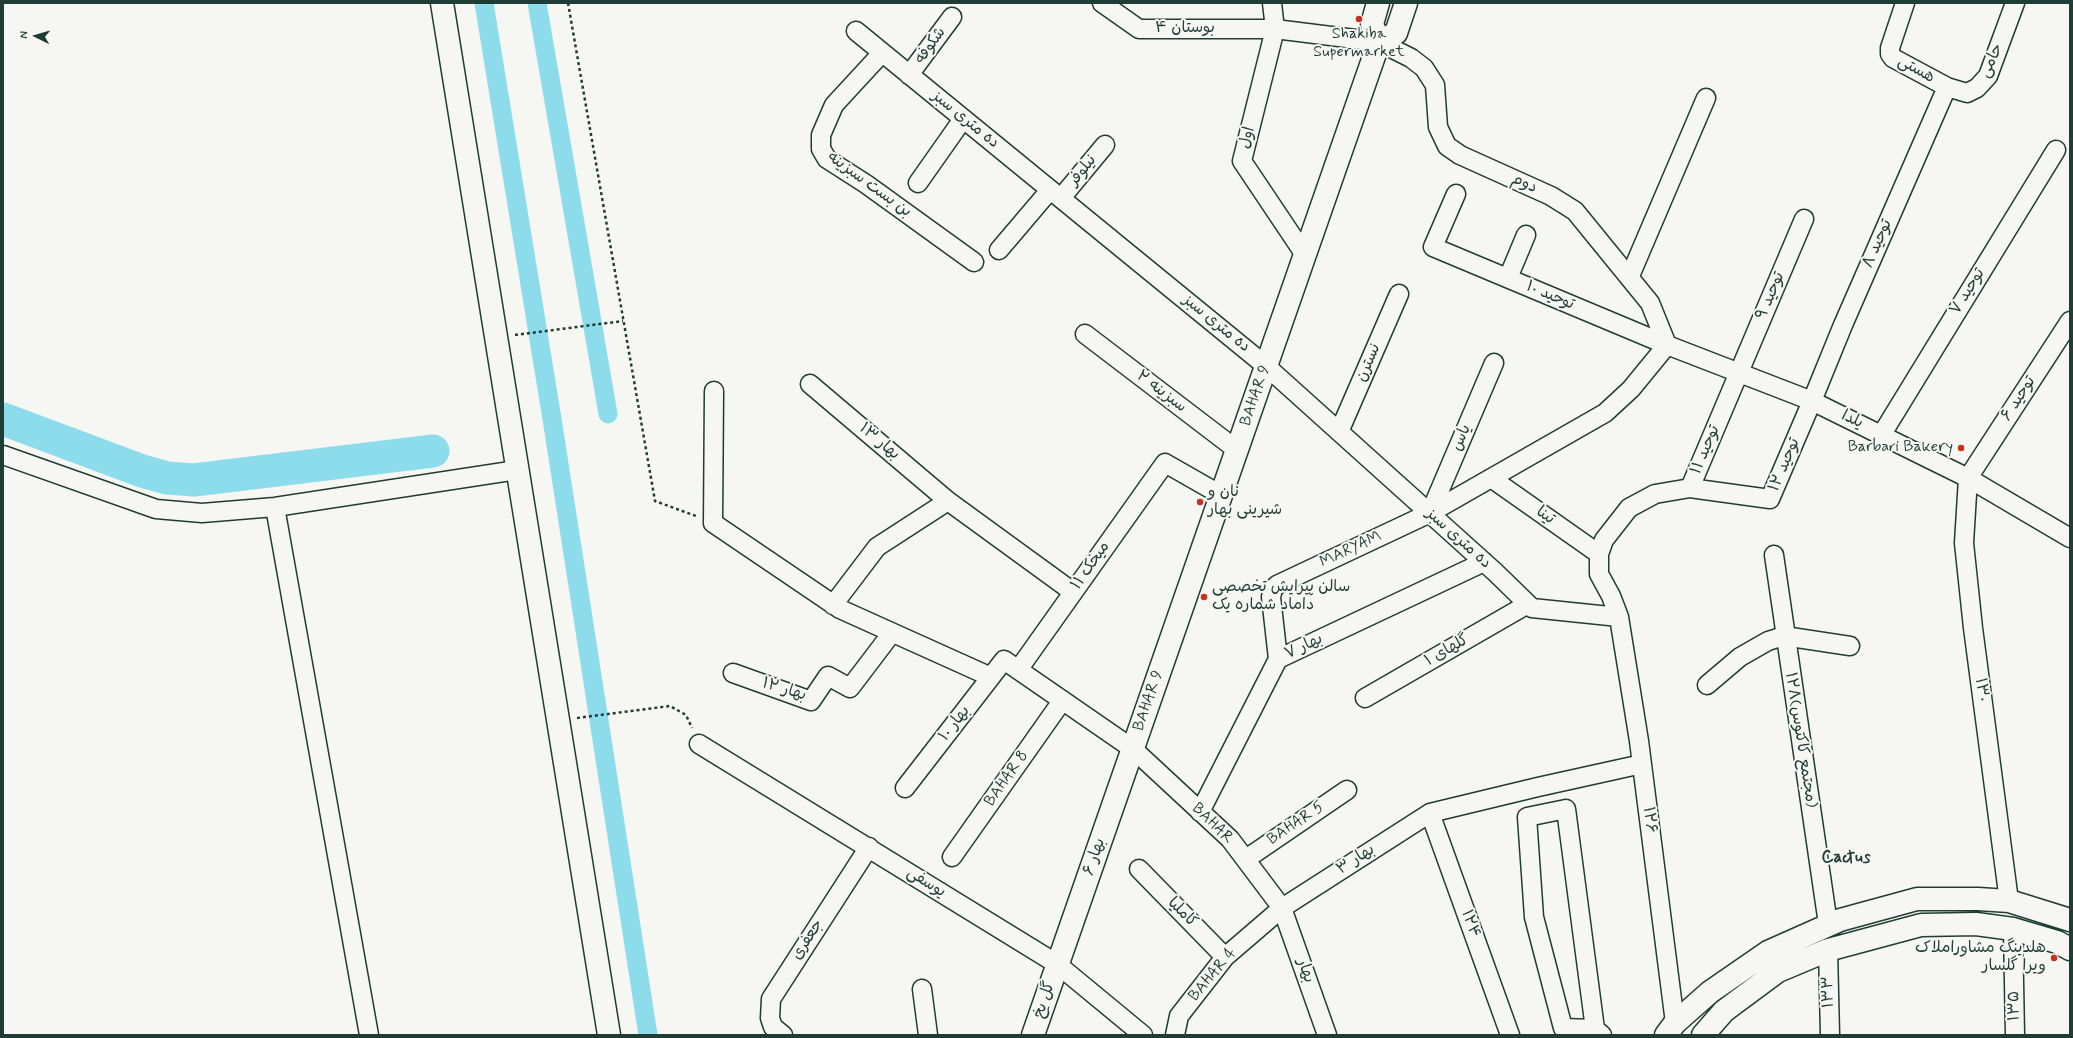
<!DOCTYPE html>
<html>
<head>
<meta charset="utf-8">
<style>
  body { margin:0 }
  #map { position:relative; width:2073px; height:1038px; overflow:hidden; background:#f6f6f2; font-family:Mynerve,sans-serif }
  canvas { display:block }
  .frame { position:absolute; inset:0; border:4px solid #1f3d34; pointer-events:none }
  .north { position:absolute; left:16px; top:16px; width:40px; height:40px; -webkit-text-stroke:3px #f6f6f2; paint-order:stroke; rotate:275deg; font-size:11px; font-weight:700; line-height:16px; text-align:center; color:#1f3d34 }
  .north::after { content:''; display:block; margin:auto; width:14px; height:18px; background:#1f3d34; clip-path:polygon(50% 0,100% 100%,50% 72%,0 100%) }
</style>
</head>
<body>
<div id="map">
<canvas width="2073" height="1038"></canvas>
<div class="frame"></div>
<div class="north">N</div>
</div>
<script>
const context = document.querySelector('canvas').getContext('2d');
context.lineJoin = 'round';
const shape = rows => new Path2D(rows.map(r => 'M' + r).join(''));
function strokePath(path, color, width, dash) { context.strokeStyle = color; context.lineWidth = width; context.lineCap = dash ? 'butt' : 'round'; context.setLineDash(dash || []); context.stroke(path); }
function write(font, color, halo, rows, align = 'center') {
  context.font = font + ' Mynerve,"Playpen Sans Arabic",sans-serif'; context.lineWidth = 4; context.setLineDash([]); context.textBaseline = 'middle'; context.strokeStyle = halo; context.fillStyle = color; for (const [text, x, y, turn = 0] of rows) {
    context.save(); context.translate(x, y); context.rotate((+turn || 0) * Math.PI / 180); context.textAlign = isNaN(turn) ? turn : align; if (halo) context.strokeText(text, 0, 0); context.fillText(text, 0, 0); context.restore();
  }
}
strokePath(shape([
  [484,3,552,419,648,1035],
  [537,3,608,414]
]), '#8ddceb', 19);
strokePath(shape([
  [3,419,142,471,167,478,194,480,433,451]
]), '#8ddceb', 33);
const minor = shape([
  [1102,3,1139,29,1275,29,1379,42,1411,58,1424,68,1435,85,1438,127,1447,146,1460,155,1551,196,1575,211,1650,303,1667,345],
  [1272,3,1275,29,1242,161,1305,255],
  [1905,3,1890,48,1890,54,1893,58,1947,87,1967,93,1977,88,1988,76,2015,3],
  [856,31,1266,366,1495,572,1532,608,1619,617],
  [882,53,834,105,821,135,821,149,827,159,866,184,974,262],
  [909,75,952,17],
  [918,183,963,119],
  [1456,194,1433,247,1667,345,1812,401,1968,478,2070,538],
  [1061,198,1105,145],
  [999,250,1050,190],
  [1630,276,1706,98],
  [1508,278,1526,235],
  [1085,334,1237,450],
  [810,384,948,501,1073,592],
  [714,391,713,523,840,609,991,677],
  [1339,432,1399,294],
  [1882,434,2056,150],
  [3,455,156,509,202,513,275,507,517,470],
  [1491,478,1599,554],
  [1690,488,1770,499,1812,401,1843,325,1947,87],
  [275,507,369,1035],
  [1430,513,1494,363],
  [1774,555,1828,924],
  [833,605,877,547,948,501],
  [1278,659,1271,597,1273,589,1277,585,1430,513,1605,413,1631,389,1667,345],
  [1018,670,1165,463,1221,495],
  [733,673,811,701,828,676,850,688,891,634],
  [1707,685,1740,657,1768,641,1784,636,1850,646],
  [1365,698,1528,604],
  [699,744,1057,964,1143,1035],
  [905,788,1004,660,1133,749,1230,839,1282,908,1327,1035],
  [1200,812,1278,659,1484,562],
  [1430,813,1510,1035],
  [952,857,1062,701],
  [1246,859,1347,790],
  [1139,869,1225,957],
  [2009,901,1973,628,1964,543,1968,478,2070,321],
  [2013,929,2015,1035],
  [1828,950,1830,1035],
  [922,989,928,1035],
  [1675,1023,1639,741,1619,617,1611,596,1599,574,1599,554,1604,540,1629,508,1655,494,1690,488,1804,219],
  [1595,1029,1566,809,1527,817,1534,917,1563,1028,1595,1029,1602,1035],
  [783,1035,773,1027,770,1018,771,999,869,847],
  [1175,1035,1179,1016,1225,957,1282,908,1430,813,1538,787,1642,764]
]);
const major = shape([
  [442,3,609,1035],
  [1379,42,1396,33,1406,3],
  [1033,1035,1379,42,1372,24,1378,3],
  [1666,1035,1675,1023,1710,992,1768,952,1840,920,1917,899,1978,899,2009,901,2070,920],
  [1703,1035,1724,1011,1778,971,1828,950,1921,925,1976,924,2013,929,2057,942,2070,949]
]);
strokePath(minor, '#1f3d34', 21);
strokePath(major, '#1f3d34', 25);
strokePath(shape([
  [568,3,655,501,696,516],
  [515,335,623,321],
  [577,718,670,706,686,715,692,728]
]), '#1f3d34', 2.5, [3, 3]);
strokePath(minor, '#f6f6f2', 18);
strokePath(major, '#f6f6f2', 22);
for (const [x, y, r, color] of [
  [1359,19,4,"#c8321e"],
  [1961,448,4,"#c8321e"],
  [1200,502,4,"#c8321e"],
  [1204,597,4,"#c8321e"],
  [2054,958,4,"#c8321e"]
]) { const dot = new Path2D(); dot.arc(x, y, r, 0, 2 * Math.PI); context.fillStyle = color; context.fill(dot); strokePath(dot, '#f6f6f2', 1.5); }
write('16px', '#1f3d34', '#f6f6f2', [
  ["بوستان ۴",1185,29],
  ["شکوفه",931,46,-54],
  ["حامی",1992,61,-65],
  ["هستی",1916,70,29],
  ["ده متری سبز",965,120,39],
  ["اول",1248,138,-76],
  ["نیلوفر",1083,171,-51],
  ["دوم",1524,184,24],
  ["بن بست سبزینه",869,185,36],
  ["توحید ۸",1878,244,-66],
  ["توحید ۷",1968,292,-58],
  ["توحید ۱۰",1550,296,23],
  ["توحید ۹",1771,296,-67],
  ["ده متری سبز",1216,324,39],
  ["نسترن",1369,363,-67],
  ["سبزینه ۲",1161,392,37],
  ["BAHAR 9",1256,396,-71],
  ["توحید ۶",2019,399,-57],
  ["یلدا",1852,420,25],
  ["یاس",1462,438,-67],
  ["بهار ۱۳",879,442,40],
  ["توحید ۱۱",1706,450,-67],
  ["توحید ۱۲",1785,465,-67],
  ["تینا",1545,516,35],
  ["ده متری سبز",1458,539,42],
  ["MARYAM",1351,550,-25],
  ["میخک ۱۱",1091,566,-55],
  ["بهار ۷",1304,647,-25],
  ["گلهای ۱",1447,651,-30],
  ["بهار ۱۲",784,690,17],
  ["۱۳۰",1981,690,82],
  ["BAHAR 9",1149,701,-71],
  ["بهار ۱۰",955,724,-52],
  ["۱۲۸(مجتمع کاکتوس)",1800,740,81],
  ["BAHAR 8",1007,779,-55],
  ["۱۲۶",1649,820,83],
  ["BAHAR",1212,824,44],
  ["BAHAR 5",1296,824,-34],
  ["بهار ۶",1095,857,-71],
  ["بهار ۳",1356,860,-33],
  ["یوسفی",926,883,32],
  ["کاملیا",1182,913,45],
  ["۱۲۴",1470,924,70],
  ["جعفری",808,940,-57],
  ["بهار",1305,971,71],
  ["BAHAR 4",1213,975,-50],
  ["۱۳۳",1829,992,-91],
  ["گل یخ",1045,1000,-71],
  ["۱۳۵",2015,1006,-91]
]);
write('16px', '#1f3d34', '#f6f6f2', [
  ["Shakiba",1359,35,"center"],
  ["Supermarket",1359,53,"center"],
  ["Barbari Bakery",1953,448],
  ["نان و",1208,493,"left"],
  ["شیرینی بهار",1208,511,"left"],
  ["سالن پیرایش تخصصی",1212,588,"left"],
  ["داماد شماره یک",1212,606,"left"],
  ["هلدینگ مشاوراملاک",2046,949],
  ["ویرا گلسار",2046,967]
], 'right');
write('bold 17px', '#1f3d34', '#f6f6f2', [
  ["Cactus",1846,858]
]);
</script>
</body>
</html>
